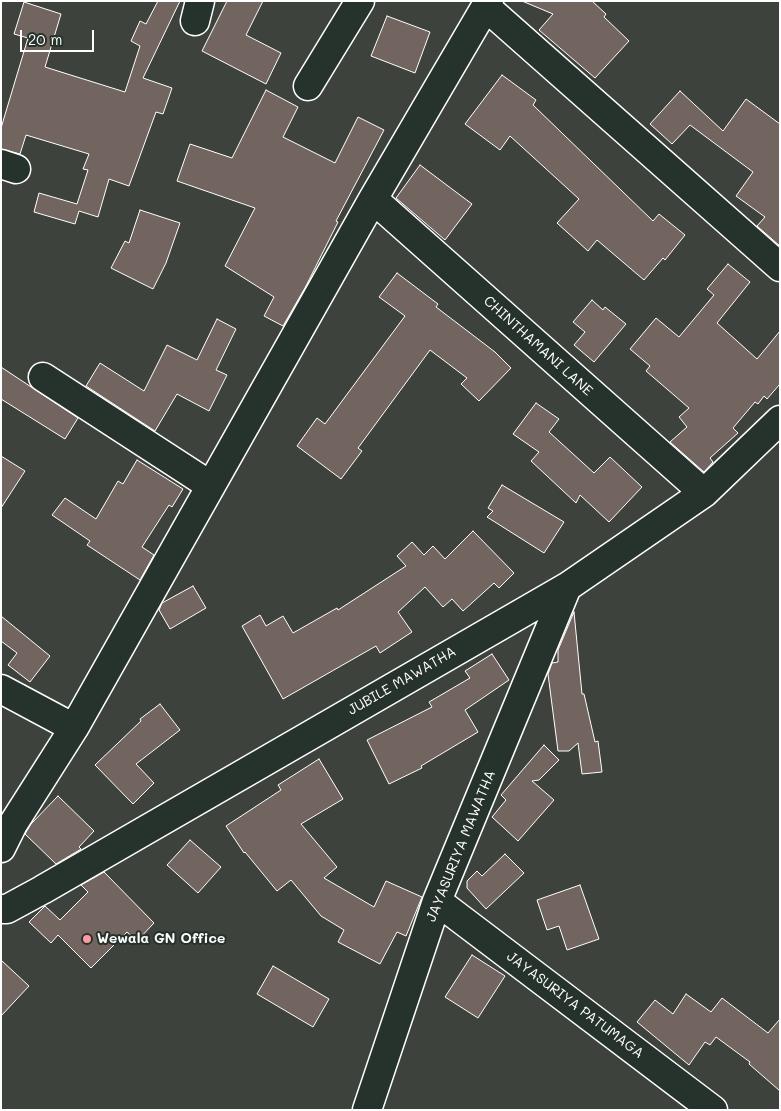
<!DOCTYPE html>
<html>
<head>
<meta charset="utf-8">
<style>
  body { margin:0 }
  #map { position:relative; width:781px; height:1111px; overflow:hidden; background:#3d423c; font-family:Mali,sans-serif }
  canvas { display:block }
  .frame { position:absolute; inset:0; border:2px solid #fff; pointer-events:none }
  .scale { position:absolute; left:20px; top:30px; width:74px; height:22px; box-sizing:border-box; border:2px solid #fff; border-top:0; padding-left:6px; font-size:15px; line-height:18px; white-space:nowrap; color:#fff; -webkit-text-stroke:4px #26332d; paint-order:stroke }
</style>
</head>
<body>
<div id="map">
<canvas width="781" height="1111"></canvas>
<div class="frame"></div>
<div class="scale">20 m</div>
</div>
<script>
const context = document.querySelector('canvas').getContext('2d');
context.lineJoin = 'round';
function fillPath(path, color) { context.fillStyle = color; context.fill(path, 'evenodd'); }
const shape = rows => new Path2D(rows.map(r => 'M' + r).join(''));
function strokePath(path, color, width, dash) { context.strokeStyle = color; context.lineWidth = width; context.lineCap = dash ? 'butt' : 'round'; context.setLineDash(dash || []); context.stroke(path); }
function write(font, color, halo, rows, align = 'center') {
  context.font = font + ' Mali,sans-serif'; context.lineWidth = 4; context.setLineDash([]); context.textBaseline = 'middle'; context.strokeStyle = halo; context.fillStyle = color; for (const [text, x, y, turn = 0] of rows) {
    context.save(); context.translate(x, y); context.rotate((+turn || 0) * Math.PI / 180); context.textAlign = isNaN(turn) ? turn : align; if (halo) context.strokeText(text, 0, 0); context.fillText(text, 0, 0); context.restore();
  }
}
const building = shape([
  [158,1,180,1,143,78,172,88,163,114,156,112,129,186,109,179,98,217,79,211,75,224,34,212,39,193,77,204,88,170,83,169,89,154,26,135,20,154,1,149,1,128,28,38,14,34,24,2,61,14,45,67,125,92,140,46,131,41,140,21,146,24,158,1],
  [227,1,263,1,246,35,281,53,266,84,202,51,227,1],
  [522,1,592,1,606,14,604,17,629,41,595,78,539,30,553,14,522,1],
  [387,16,430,32,415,73,371,56,387,16],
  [502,75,536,100,533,105,653,221,659,214,685,235,665,260,663,258,644,280,597,240,588,251,557,223,579,199,510,136,500,150,465,124,502,75],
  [266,90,298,107,283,137,335,163,358,117,384,130,336,221,338,222,306,286,283,326,264,316,274,297,225,266,255,208,177,181,190,144,232,158,266,90],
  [680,91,723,131,746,99,780,124,780,246,757,226,765,217,736,196,753,172,690,125,672,144,650,124,680,91],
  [420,165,472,204,445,240,396,198,420,165],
  [140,210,180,223,166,263,153,289,111,268,125,241,129,243,140,210],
  [728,264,750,282,717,323,757,359,780,331,780,384,767,399,764,396,758,404,755,402,733,428,738,433,710,458,713,462,704,472,670,442,687,427,679,417,689,408,646,371,650,366,630,349,656,318,679,337,714,295,707,289,728,264],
  [397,273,438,304,436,307,495,352,511,368,479,401,461,384,467,378,430,350,358,448,362,451,341,479,297,446,317,418,325,424,405,316,379,297,397,273],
  [592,300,603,310,605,307,626,324,594,362,574,345,585,332,573,322,592,300],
  [217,319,236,329,216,370,227,375,209,411,177,394,155,431,86,386,100,363,144,391,167,345,197,360,217,319],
  [1,367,78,418,65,439,1,399,1,367],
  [536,403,559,419,549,432,594,473,610,457,642,487,609,522,580,495,576,503,531,461,539,452,513,434,536,403],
  [1,456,25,471,1,508,1,456],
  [137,460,183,489,172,507,169,505,142,547,154,555,140,580,87,545,90,541,52,515,65,498,96,519,118,481,123,484,137,460],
  [502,485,564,522,544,553,487,517,493,511,488,508,502,485],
  [473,531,514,573,499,588,494,583,463,611,452,599,443,607,425,587,398,612,412,632,380,653,376,646,283,699,242,626,260,615,266,626,283,616,293,633,337,608,338,610,406,566,397,556,412,542,424,555,433,546,445,559,473,531],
  [193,586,206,608,170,629,159,610,162,603,193,586],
  [574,612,582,694,584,694,595,742,598,741,602,772,582,774,578,743,569,751,558,751,548,674,552,663,558,662,558,650,574,612],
  [1,616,50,656,30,682,8,665,17,653,1,641,1,616],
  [492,654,509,680,465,710,478,732,421,766,422,768,389,784,367,740,432,707,429,702,470,678,465,671,492,654],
  [160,704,180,730,136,764,154,783,133,804,95,765,141,721,140,719,160,704],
  [544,745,559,760,539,780,532,781,554,800,518,841,492,817,506,800,501,795,544,745],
  [319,759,343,799,301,824,337,867,324,878,374,907,386,881,422,897,406,936,397,932,380,964,338,942,344,930,321,916,291,880,277,891,245,852,244,853,226,826,281,790,278,785,319,759],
  [58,796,94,831,79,847,81,849,56,864,25,834,31,824,58,796],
  [190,840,221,867,198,893,167,865,190,840],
  [505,854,524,873,486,909,467,888,467,881,477,871,482,876,505,854],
  [104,872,154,923,137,941,127,932,91,968,58,935,51,943,29,922,45,906,60,920,88,892,81,885,104,872],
  [580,885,599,939,567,950,559,926,547,930,537,900,580,885],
  [472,955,505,976,478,1018,445,997,472,955],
  [1,960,29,986,1,1016,1,960],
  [273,966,329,999,313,1027,257,994,273,966],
  [686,994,711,1012,722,998,768,1033,780,1019,780,1091,749,1064,750,1062,716,1037,710,1045,705,1042,689,1065,637,1022,655,1000,673,1014,686,994]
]);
fillPath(building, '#726560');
strokePath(building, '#fff', 1);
const minor = shape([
  [486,7,780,267],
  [195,21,200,1],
  [308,86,360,1],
  [1,164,16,169],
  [373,199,704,493],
  [43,377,211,486],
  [1,689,74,728],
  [1,848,13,824,74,728,373,199,489,1],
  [437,901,713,1110],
  [1,909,7,909,42,890,567,587,704,493,780,420],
  [367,1110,437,901,567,587]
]);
strokePath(minor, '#fff', 31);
strokePath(minor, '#26332d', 28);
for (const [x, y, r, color] of [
  [87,939,5,"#ff9aa2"]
]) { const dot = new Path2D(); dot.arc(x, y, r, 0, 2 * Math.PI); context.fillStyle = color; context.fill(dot); strokePath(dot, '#26332d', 2); }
write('14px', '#fff', '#26332d', [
  ["CHINTHAMANI LANE",538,346,42],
  ["JUBILE MAWATHA",402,681,-30],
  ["JAYASURIYA MAWATHA",461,846,-68],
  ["JAYASURIYA PATUMAGA",575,1005,37]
]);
write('bold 14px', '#fff', '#26332d', [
  ["Wewala GN Office",97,939]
], 'left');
</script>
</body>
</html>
